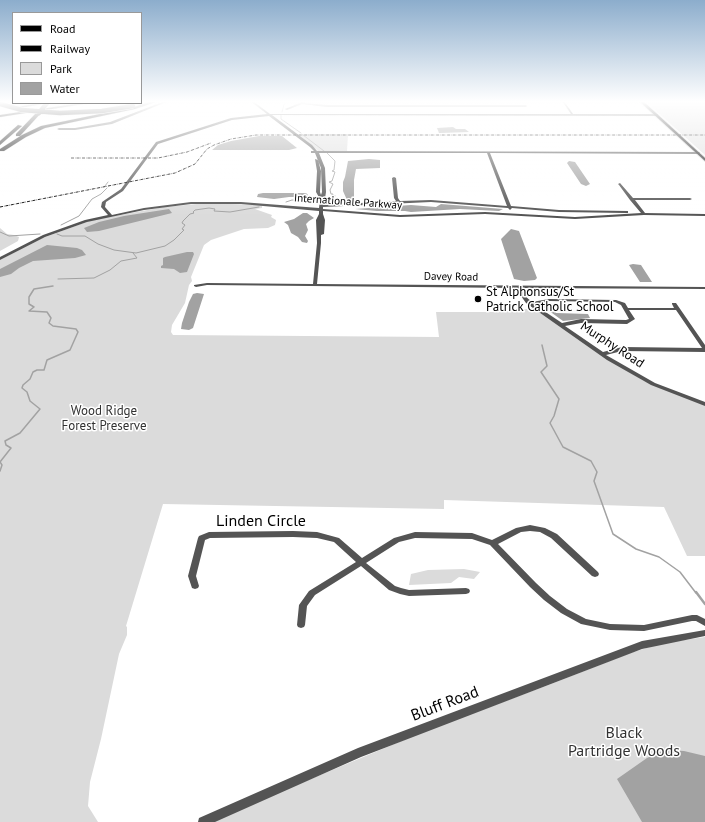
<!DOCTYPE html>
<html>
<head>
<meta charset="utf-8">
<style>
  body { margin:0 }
  #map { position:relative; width:705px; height:822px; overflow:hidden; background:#fff; font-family:"PT Sans",sans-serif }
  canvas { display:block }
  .legend { position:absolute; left:12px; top:12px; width:130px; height:92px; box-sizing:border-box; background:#fff; border:1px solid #999; margin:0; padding:5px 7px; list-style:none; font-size:12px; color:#000 }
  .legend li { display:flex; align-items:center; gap:8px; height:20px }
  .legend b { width:20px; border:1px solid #999 }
</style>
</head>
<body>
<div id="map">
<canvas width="705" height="822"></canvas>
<ul class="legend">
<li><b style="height:5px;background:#000"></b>Road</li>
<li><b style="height:5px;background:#000"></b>Railway</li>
<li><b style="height:11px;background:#dbdbdb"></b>Park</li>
<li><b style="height:11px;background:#a2a2a2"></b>Water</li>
</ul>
</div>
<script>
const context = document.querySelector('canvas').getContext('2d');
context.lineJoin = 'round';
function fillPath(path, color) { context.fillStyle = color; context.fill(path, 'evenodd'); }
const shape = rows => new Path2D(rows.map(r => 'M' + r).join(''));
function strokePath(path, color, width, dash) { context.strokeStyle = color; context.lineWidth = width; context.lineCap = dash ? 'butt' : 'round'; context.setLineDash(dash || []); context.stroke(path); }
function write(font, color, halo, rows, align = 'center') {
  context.font = font + ' "PT Sans",sans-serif'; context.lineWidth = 3; context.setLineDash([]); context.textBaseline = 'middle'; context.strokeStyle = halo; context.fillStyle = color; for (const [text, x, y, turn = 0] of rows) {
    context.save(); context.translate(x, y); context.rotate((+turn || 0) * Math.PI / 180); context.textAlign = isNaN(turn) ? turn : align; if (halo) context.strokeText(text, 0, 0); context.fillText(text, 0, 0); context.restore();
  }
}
fillPath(shape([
  [645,101,705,101,705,155],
  [298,134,348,134,347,151,318,151],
  [232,204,262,205,262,208,255,209,272,215,271,217,276,220,275,225,268,228,244,229,211,240,204,245,191,277,192,281,189,285,185,303,172,325,171,332,173,335,439,337,436,312,503,312,535,308,608,359,644,381,705,405,705,556,687,556,664,507,444,500,444,509,163,504,126,626,127,627,127,635,119,654,101,739,90,782,88,806,98,822,0,822,0,260,37,240,92,220,164,207,197,204],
  [0,228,7,234,14,235,19,237,18,241,0,251],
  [464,569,480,572,474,579,459,577,451,583,409,585,411,574,428,570],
  [705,637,705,822,208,822,423,732,551,684,630,653,663,643]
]), '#dbdbdb');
fillPath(shape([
  [453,127,456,129,465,129,469,132,439,133,437,128],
  [259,136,282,136,297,148,289,150,212,150,218,145,231,141],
  [369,159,380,160,380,168,356,169,354,180,354,199,347,200,343,191,343,182,345,177,348,161],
  [569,161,575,162,590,184,586,186,581,184,567,163],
  [263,193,306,193,308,195,306,197,289,197,274,199,257,197,258,194],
  [441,204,503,209,499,211,460,209,411,212,405,211,377,211,355,209,411,205,436,207],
  [169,209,172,213,99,231,87,232,84,228,99,222,124,216],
  [303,213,307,213,314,218,309,221,306,224,308,230,305,236,308,241,307,243,302,242,298,237,291,233,288,225,284,222,294,219],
  [511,229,519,231,537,278,535,280,524,281,514,279,501,239],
  [47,245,77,248,82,250,86,255,75,258,33,261,19,268,11,274,0,277,0,269],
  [187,252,193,252,194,254,187,272,180,273,174,269,161,268,161,266,163,265,163,258,165,257],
  [633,264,641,265,652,282,640,282,629,265],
  [197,293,204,294,193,328,189,330,181,329,182,323,189,302,193,294],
  [551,303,556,313,588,314,590,318,563,321,541,305],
  [665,750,684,751,705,756,705,822,642,822,617,779,647,758]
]), '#a2a2a2');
strokePath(shape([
  [282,112,285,101],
  [281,115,281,119,301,133],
  [303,135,324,151],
  [327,153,335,161,334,170,332,171,335,172,332,181,329,182,333,184,330,190,331,194,333,194,332,197],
  [105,186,108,182],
  [330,201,332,197,335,196],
  [286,202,292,200,313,201],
  [61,225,79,216,92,199,101,194,107,188],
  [0,232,9,236,40,234],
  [57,234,62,236,85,236,98,244,114,250,136,253,165,246,174,240,184,230,182,229,185,225,182,223,183,221,190,214,194,213,193,212,195,210,209,208,215,209,214,211,230,212,259,207],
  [58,279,94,278,110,270,121,261,137,258,133,253]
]), '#a2a2a2', 1);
strokePath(shape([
  [542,345,547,366,541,372,559,399,554,416,550,423,563,447,591,461,597,472,594,481,613,534,636,549,659,557,680,572,696,593],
  [0,471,2,465,0,462,11,448,6,445,5,441,20,433,40,409,30,401,27,392,22,388,23,385,30,379,33,372,37,370,44,370,47,360,70,350,78,332,76,329,53,326,49,323,51,318,47,312,29,311,34,307,29,304,29,297,34,289,53,286]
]), '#a2a2a2', 1.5);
strokePath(shape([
  [696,592,705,604]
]), '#a2a2a2', 2.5);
const major = shape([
  [639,101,643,101,705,158,705,161,639,101]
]);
const highway = shape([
  [152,101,159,101,135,109,45,128,26,137,4,151,0,151,0,149,22,135,41,126,134,107,152,101],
  [38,103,48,103,15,109,13,108,38,103],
  [81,103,91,103,0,117,0,115,81,103],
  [37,112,41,113,20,136,16,136,16,134,37,112],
  [18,125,22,126,0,145,0,141,18,125]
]);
strokePath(major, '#dbdbdb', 2);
strokePath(highway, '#dbdbdb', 1);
fillPath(shape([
  [165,101,169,101,112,124,75,130,59,130,57,129,59,128,75,128,110,122,165,101],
  [250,101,253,101,270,114,658,114,657,116,272,115,312,145,317,151,699,152,700,153,698,154,490,153,511,206,559,210,628,211,628,213,627,213,559,212,512,208,510,210,508,208,431,202,323,207,323,209,400,215,485,212,575,217,641,213,630,200,619,185,618,184,620,183,633,198,690,198,692,199,690,200,635,200,645,213,705,214,705,216,644,215,575,219,485,214,400,217,323,211,323,214,325,220,324,234,321,235,321,243,317,284,705,287,705,289,522,288,525,296,532,302,549,299,616,300,625,303,628,308,674,308,672,304,672,303,676,303,705,345,705,352,622,351,606,355,655,383,705,402,705,406,651,385,607,360,526,303,521,296,517,288,207,285,196,287,194,286,194,285,207,283,313,284,317,243,316,220,319,214,319,211,241,204,191,204,144,210,87,222,45,237,0,260,0,257,43,235,85,220,108,215,101,207,102,202,121,189,156,142,231,118,267,114,250,101],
  [269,116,310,147,314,151,311,151,311,153,315,153,321,168,322,192,321,195,320,192,321,171,318,160,315,159,317,171,316,192,320,199,319,208,241,202,191,202,144,208,112,215,105,207,106,202,123,191,158,144,232,120,269,116],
  [319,153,487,153,507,206,431,200,400,201,398,198,396,178,394,177,392,178,394,198,396,201,324,205,326,192,325,168,319,153],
  [549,301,615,302,621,305,629,319,626,320,581,319,562,323,535,305,549,301],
  [629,310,676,310,702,348,622,347,603,352,565,326,581,323,627,324,635,319,629,310],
  [304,101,305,102,305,103,327,105,526,105,527,106,526,107,327,107,302,104,287,110,285,109,304,101],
  [562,101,564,101,573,114,571,114,562,101],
  [530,525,545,528,557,534,598,572,599,574,598,576,595,577,592,576,551,538,540,532,530,531,521,532,498,544,536,583,550,596,567,609,586,619,610,624,644,625,692,615,697,615,705,619,705,626,696,621,692,621,644,631,610,630,581,624,561,613,544,600,530,587,490,545,472,539,415,538,399,542,366,563,395,586,401,588,409,590,466,588,469,589,470,591,469,593,466,594,409,596,400,594,389,590,361,566,315,595,307,606,305,625,304,627,301,628,298,627,297,625,299,605,309,591,356,562,334,542,317,538,293,537,210,538,205,540,196,576,199,586,198,588,195,589,192,588,188,576,198,538,199,536,209,532,293,531,317,532,339,538,362,558,394,538,415,532,472,533,492,540,516,528,530,525],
  [705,630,705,636,642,649,361,757,215,822,198,822,199,818,358,748,642,641,705,630]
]), '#545454');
fillPath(major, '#000');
fillPath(highway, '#000');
strokePath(shape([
  [71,158,158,158,187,152,211,143],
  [0,207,175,173,195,164,207,149,214,145,231,139,256,135,705,135]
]), '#000', 1, [3, 1, 0.5, 1]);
const highwayBridge = shape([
  [0,104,22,110,60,113,102,111,133,106],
  [39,113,47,103]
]);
strokePath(highwayBridge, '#dbdbdb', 5.5, []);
strokePath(highwayBridge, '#000', 4.5);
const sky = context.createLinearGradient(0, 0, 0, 216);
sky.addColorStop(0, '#8cadcc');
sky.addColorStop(0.47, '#fff');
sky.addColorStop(1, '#ffffff00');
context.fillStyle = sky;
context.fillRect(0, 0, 705, 216);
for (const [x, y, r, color] of [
  [478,299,4,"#000"]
]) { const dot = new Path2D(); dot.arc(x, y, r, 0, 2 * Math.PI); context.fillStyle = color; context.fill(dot); strokePath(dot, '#fff', 1.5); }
write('11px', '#000', '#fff', [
  ["Internationale Parkway",348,202,4],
  ["Davey Road",451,277,1]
]);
write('13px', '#000', '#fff', [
  ["St Alphonsus/St",486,292],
  ["Patrick Catholic School",486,307]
], 'left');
write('13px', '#000', '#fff', [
  ["Murphy Road",612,345,33]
]);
write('13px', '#323232', '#fff', [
  ["Wood Ridge",104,411],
  ["Forest Preserve",104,426]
]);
write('16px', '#000', '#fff', [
  ["Linden Circle",261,521],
  ["Bluff Road",445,704,-21]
]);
write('16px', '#323232', '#fff', [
  ["Black",624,733],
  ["Partridge Woods",624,751]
]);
</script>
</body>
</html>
